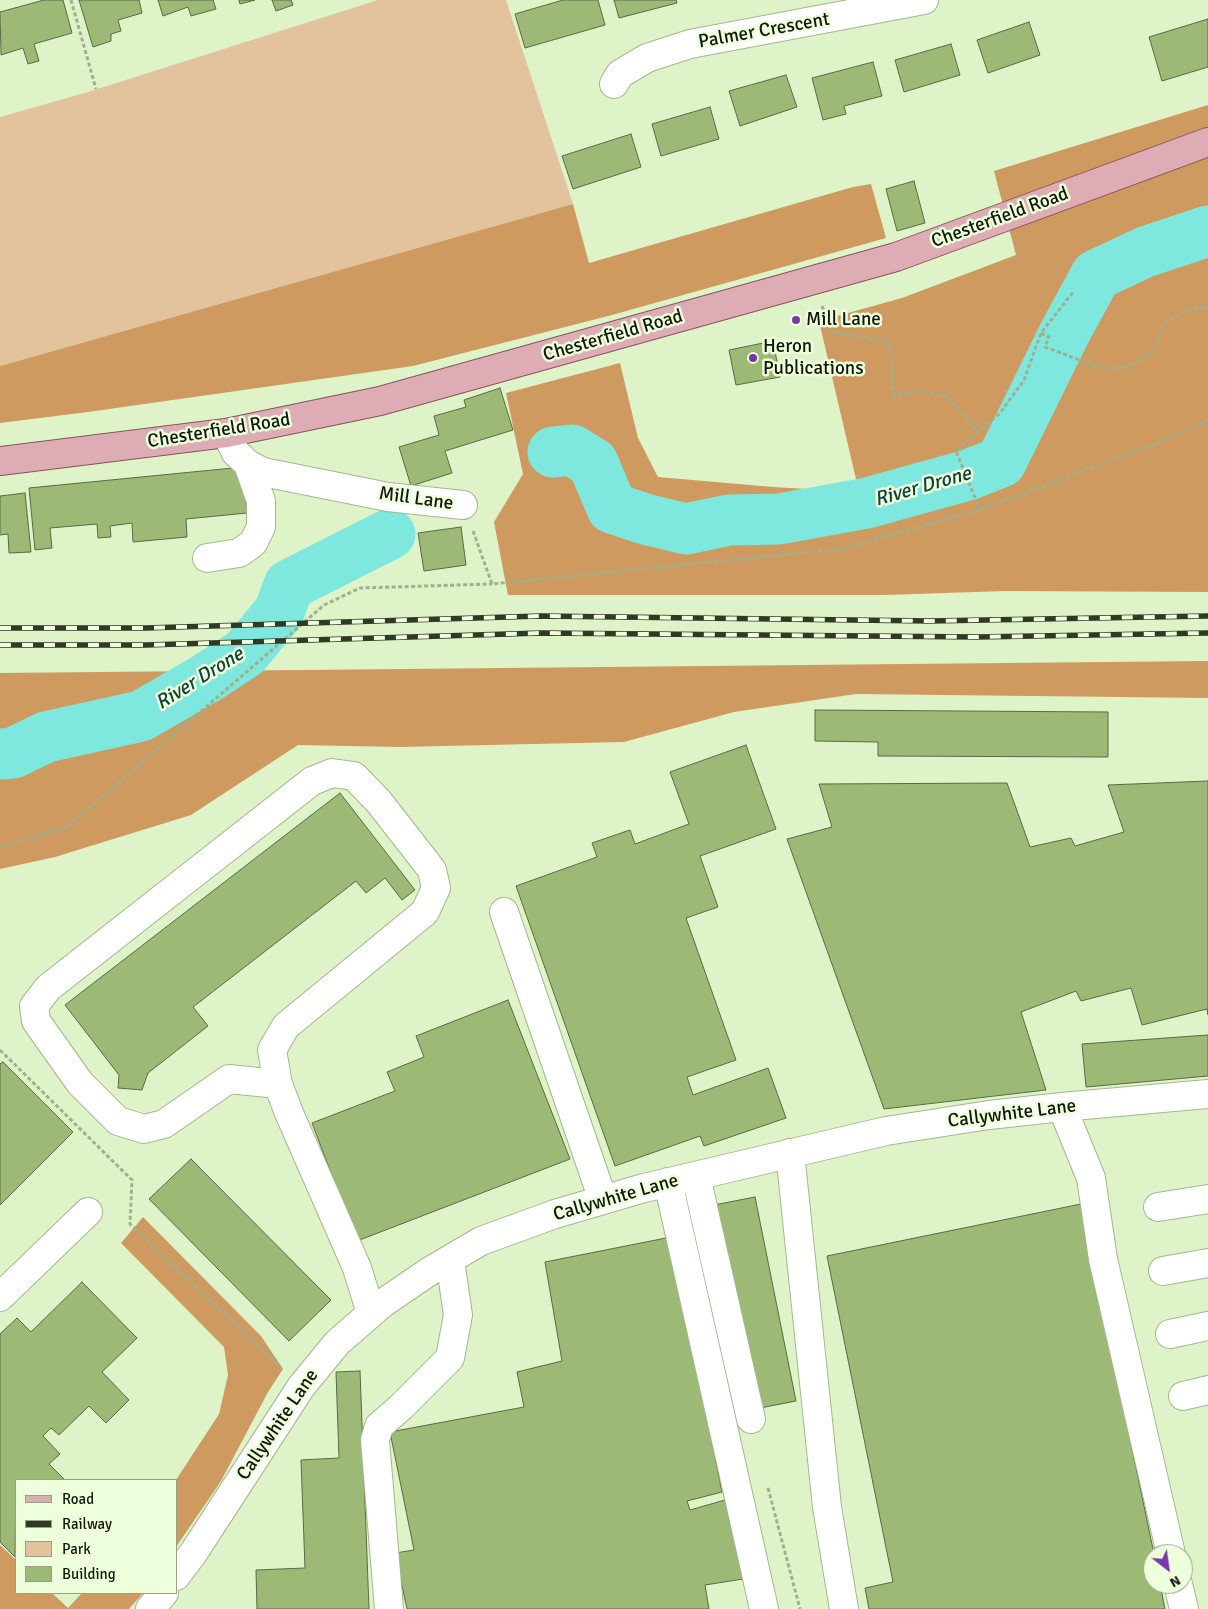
<!DOCTYPE html>
<html>
<head>
<meta charset="utf-8">
<style>
  body { margin:0 }
  #map { position:relative; width:1208px; height:1609px; overflow:hidden; background:#dff3c8; font-family:Signika,sans-serif }
  canvas { display:block }
  .legend { position:absolute; left:15px; top:1479px; width:162px; height:115px; box-sizing:border-box; background:#eeffdc; border:1px solid #95a287; margin:0; padding:6px 9px; list-style:none; font-size:15px; color:#101708 }
  .legend li { display:flex; align-items:center; gap:10px; height:25px }
  .legend b { width:25px; border:1px solid #95a287 }
  .north { position:absolute; left:1143px; top:1544px; width:50px; height:50px; box-sizing:border-box; background:#eeffdc; border:1px solid #95a287; border-radius:50%; rotate:150deg; font-size:14px; font-weight:700; line-height:20px; text-align:center; color:#101708 }
  .north::after { content:''; display:block; margin:auto; width:18px; height:22px; background:#7936a9; clip-path:polygon(50% 0,100% 100%,50% 72%,0 100%) }
</style>
</head>
<body>
<div id="map">
<canvas width="1208" height="1609"></canvas>
<ul class="legend">
<li><b style="height:6px;background:#ddacb5"></b>Road</li>
<li><b style="height:6px;background:#303925"></b>Railway</li>
<li><b style="height:14px;background:#e3c29e"></b>Park</li>
<li><b style="height:14px;background:#9cba75"></b>Building</li>
</ul>
<div class="north">N</div>
</div>
<script>
const context = document.querySelector('canvas').getContext('2d');
context.lineJoin = 'round';
function fillPath(path, color) { context.fillStyle = color; context.fill(path, 'evenodd'); }
const shape = rows => new Path2D(rows.map(r => 'M' + r).join(''));
function strokePath(path, color, width, dash) { context.strokeStyle = color; context.lineWidth = width; context.lineCap = dash ? 'butt' : 'round'; context.setLineDash(dash || []); context.stroke(path); }
function write(font, color, halo, rows, align = 'center') {
  context.font = font + ' Signika,sans-serif'; context.lineWidth = 5; context.setLineDash([]); context.textBaseline = 'middle'; context.strokeStyle = halo; context.fillStyle = color; for (const [text, x, y, turn = 0] of rows) {
    context.save(); context.translate(x, y); context.rotate((+turn || 0) * Math.PI / 180); context.textAlign = isNaN(turn) ? turn : align; if (halo) context.strokeText(text, 0, 0); context.fillText(text, 0, 0); context.restore();
  }
}
fillPath(shape([
  [378,0,506,0,573,204,0,366,0,117,88,92]
]), '#e3c29e');
fillPath(shape([
  [1208,105,1208,592,1005,591,885,595,508,595,494,522,523,474,506,393,620,363,638,438,658,477,773,487,859,492,819,321,902,298,1016,255,994,171],
  [871,184,886,238,612,315,413,366,88,412,0,423,0,366,573,204,589,263,853,187],
  [1208,661,1208,698,856,694,734,712,624,742,399,747,298,745,191,815,55,857,0,869,0,673],
  [143,1217,261,1336,283,1369,268,1392,221,1481,176,1547,176,1480,219,1414,228,1375,224,1347,121,1243],
  [0,1545,16,1560,16,1593,52,1593,68,1608,82,1593,143,1593,129,1609,0,1609]
]), '#cf9a5f');
strokePath(shape([
  [553,452,572,450,593,463,612,508,645,519,686,529,729,520,779,519,867,503,968,475,1001,462,1065,332,1096,275,1145,252,1208,231],
  [0,754,13,753,46,737,141,716,205,679,245,653,279,612,289,585,390,534]
]), '#7fe8de', 51);
const building = shape([
  [44,0,63,0,72,33,34,44,39,61,28,64,23,48,1,55,0,12,44,0],
  [79,0,139,0,142,13,118,20,121,31,111,34,111,41,93,47,79,0],
  [158,0,213,0,216,9,191,16,188,7,163,16,158,0],
  [239,0,255,0,240,4,239,0],
  [272,0,291,0,293,5,276,11,272,0],
  [563,0,598,0,605,25,525,48,515,14,563,0],
  [614,0,676,0,677,3,619,18,614,0],
  [1208,19,1208,67,1162,81,1149,37,1208,19],
  [1029,22,1040,55,988,73,977,40,1029,22],
  [951,44,960,75,904,92,895,60,951,44],
  [873,62,882,96,844,106,846,114,823,120,812,78,873,62],
  [786,75,797,107,740,126,729,91,786,75],
  [710,107,719,139,661,156,652,124,710,107],
  [631,134,641,167,573,189,562,156,631,134],
  [914,181,925,223,897,231,886,189,914,181],
  [773,341,780,377,736,385,729,350,773,341],
  [500,388,513,430,445,451,452,473,411,486,399,447,439,435,434,416,466,407,464,400,500,388],
  [243,467,247,513,186,519,187,537,133,542,132,523,110,526,111,537,98,538,97,524,50,528,52,548,35,550,29,488,243,467],
  [25,493,31,552,9,553,8,534,0,535,0,496,25,493],
  [461,527,466,565,424,571,418,533,461,527],
  [815,710,1108,712,1108,757,878,756,878,742,815,741,815,710],
  [746,745,776,829,700,856,718,907,686,918,736,1060,687,1077,693,1095,768,1068,786,1118,704,1146,700,1136,615,1166,516,886,597,857,592,843,630,830,635,844,689,824,670,772,746,745],
  [1208,781,1208,1015,1207,1009,1142,1025,1131,988,1081,1001,1076,991,1021,1012,1046,1090,884,1109,787,839,832,827,819,784,1007,783,1030,847,1071,838,1075,846,1124,832,1108,785,1208,781],
  [340,793,415,890,402,900,385,878,366,893,356,881,193,1007,208,1026,148,1073,142,1090,118,1088,119,1075,65,1005,340,793],
  [508,1000,570,1159,357,1241,312,1123,395,1091,387,1072,424,1057,416,1036,508,1000],
  [1208,1035,1208,1076,1086,1087,1082,1044,1208,1035],
  [3,1062,73,1132,0,1205,0,1064,3,1062],
  [191,1159,331,1300,289,1341,149,1199,191,1159],
  [755,1197,796,1401,755,1409,714,1205,755,1197],
  [1081,1204,1154,1554,1153,1584,1160,1584,1165,1609,869,1609,865,1588,893,1582,827,1256,1081,1204],
  [671,1237,722,1492,687,1501,690,1510,725,1500,743,1579,705,1585,709,1609,407,1609,395,1553,414,1550,390,1432,524,1407,517,1372,562,1361,545,1262,671,1237],
  [82,1282,137,1338,102,1372,129,1400,106,1423,89,1406,59,1435,51,1428,43,1436,60,1454,49,1464,65,1480,16,1480,15,1557,0,1542,0,1334,17,1318,31,1332,82,1282],
  [360,1371,369,1609,257,1609,256,1570,305,1568,301,1460,339,1458,336,1372,360,1371]
]);
fillPath(building, '#9cba75');
strokePath(building, '#596a44', 1);
const minor = shape([
  [614,84,620,74,647,58,690,44,924,0],
  [226,433,236,453,248,464,263,472,388,497,463,505],
  [207,558,239,553,253,543,261,527,261,501,248,464],
  [504,912,603,1200],
  [278,1084,229,1079,164,1124,144,1129,118,1121,80,1083,36,1021,34,1006,48,988,312,781,332,773,354,776,379,802,432,870,436,888,425,912,286,1026,272,1050,278,1084,289,1113,357,1268,371,1313],
  [1062,1107,1091,1178,1103,1259,1171,1554],
  [790,1153,827,1507,844,1609],
  [696,1176,751,1419],
  [668,1182,764,1609],
  [1158,1207,1208,1199],
  [1163,1271,1208,1263],
  [0,1297,88,1212],
  [1170,1334,1208,1326],
  [1183,1396,1208,1390],
  [176,1576,194,1552,301,1387,337,1343,383,1303,430,1271,481,1241,555,1214,644,1188,886,1131,989,1115,1062,1107,1208,1094],
  [1178,1584,1184,1609],
  [150,1609,164,1593],
  [389,1609,375,1440,379,1426,401,1407,450,1358,458,1315,450,1260]
]);
const major = shape([
  [0,461,226,433,380,401,896,257,1208,142]
]);
strokePath(minor, '#a4b78e', 30);
strokePath(major, '#865459', 30);
strokePath(shape([
  [71,0,96,89],
  [822,306,833,332,889,342,894,396,919,391,946,396,978,431],
  [1041,333,1049,337,1045,347,1101,368,1125,368,1154,352,1163,323,1189,310,1201,307,1208,309],
  [980,510,956,451,1000,413,1024,380,1041,333,1074,291],
  [473,531,492,584,841,549,980,510,1159,442,1208,420],
  [0,847,67,827,324,605,360,588,492,584],
  [0,1050,132,1180,130,1224,280,1367],
  [768,1488,800,1609]
]), '#a0b08e', 3, [4, 2.5]);
strokePath(minor, '#fff', 28);
strokePath(major, '#ddacb5', 28);
const rail = shape([
  [0,628,146,628,541,616,930,621,1208,616],
  [0,645,146,645,541,633,977,637,1208,633]
]);
strokePath(rail, '#303925', 5.5);
strokePath(rail, '#eeffdc', 4, [11]);
for (const [x, y, r, color] of [
  [796,320,5,"#7936a9"],
  [753,358,5,"#7936a9"]
]) { const dot = new Path2D(); dot.arc(x, y, r, 0, 2 * Math.PI); context.fillStyle = color; context.fill(dot); strokePath(dot, '#eeffdc', 2); }
write('19px', '#101708', '#eeffdc', [
  ["Palmer Crescent",764,31,-10],
  ["Chesterfield Road",1000,218,-20],
  ["Chesterfield Road",613,336,-16],
  ["Chesterfield Road",219,431,-9],
  ["Mill Lane",416,499,8],
  ["Callywhite Lane",1012,1114,-7],
  ["Callywhite Lane",616,1198,-16],
  ["Callywhite Lane",278,1425,-56]
]);
write('19px', '#101708', '#eeffdc', [
  ["Mill Lane",806,320],
  ["Heron",763,347],
  ["Publications",763,369]
], 'left');
write('italic 20px', '#0f403d', '#eeffdc', [
  ["River Drone",923,487,-16],
  ["River Drone",200,679,-32]
]);
</script>
</body>
</html>
